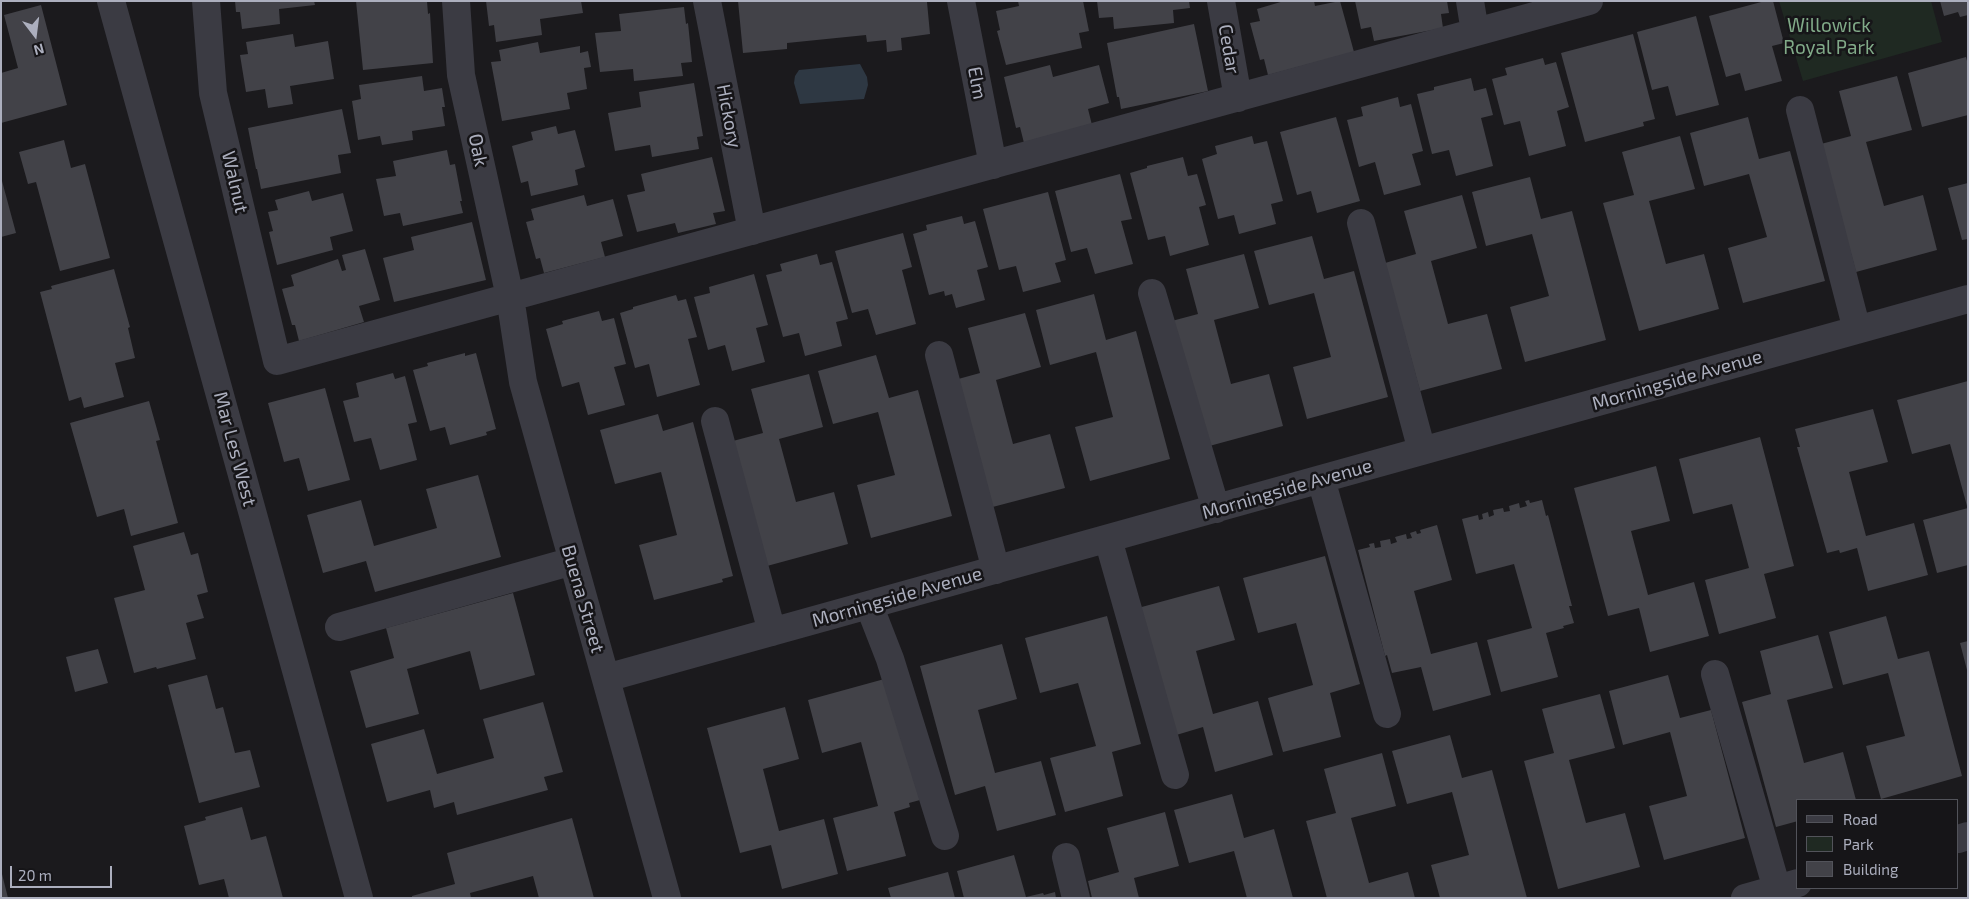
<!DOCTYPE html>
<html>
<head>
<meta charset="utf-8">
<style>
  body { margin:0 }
  #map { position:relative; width:1969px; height:899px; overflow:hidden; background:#1b1a1d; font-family:"Exo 2",sans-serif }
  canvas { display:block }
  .frame { position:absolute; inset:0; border:2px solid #acafbe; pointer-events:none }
  .legend { position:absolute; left:1796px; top:799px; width:162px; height:90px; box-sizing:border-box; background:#161518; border:1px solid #52535a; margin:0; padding:6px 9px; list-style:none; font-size:15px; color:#acafbe }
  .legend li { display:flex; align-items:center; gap:10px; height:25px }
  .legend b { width:25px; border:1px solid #52535a }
  .north { position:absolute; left:10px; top:10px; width:50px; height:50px; -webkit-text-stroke:4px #161518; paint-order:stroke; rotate:165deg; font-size:14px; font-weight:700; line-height:20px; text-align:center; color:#acafbe }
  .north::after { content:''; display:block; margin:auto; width:18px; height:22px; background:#acafbe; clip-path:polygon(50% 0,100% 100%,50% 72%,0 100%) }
  .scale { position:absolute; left:10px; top:866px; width:102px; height:22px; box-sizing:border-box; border:2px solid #acafbe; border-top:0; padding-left:6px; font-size:15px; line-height:18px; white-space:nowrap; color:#acafbe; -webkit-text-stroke:4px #161518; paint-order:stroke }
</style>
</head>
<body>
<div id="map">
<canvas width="1969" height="899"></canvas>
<div class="frame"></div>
<ul class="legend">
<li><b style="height:6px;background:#3b3b43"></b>Road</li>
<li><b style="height:14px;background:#1f2922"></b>Park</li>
<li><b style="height:14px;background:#424248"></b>Building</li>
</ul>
<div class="north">N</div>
<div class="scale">20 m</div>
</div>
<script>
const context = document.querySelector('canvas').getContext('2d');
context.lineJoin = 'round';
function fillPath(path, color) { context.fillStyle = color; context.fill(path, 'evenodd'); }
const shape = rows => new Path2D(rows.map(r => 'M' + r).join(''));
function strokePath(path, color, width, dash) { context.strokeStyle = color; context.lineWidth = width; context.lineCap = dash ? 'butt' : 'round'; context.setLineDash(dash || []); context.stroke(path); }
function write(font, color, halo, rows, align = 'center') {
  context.font = font + ' "Exo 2",sans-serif'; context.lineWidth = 5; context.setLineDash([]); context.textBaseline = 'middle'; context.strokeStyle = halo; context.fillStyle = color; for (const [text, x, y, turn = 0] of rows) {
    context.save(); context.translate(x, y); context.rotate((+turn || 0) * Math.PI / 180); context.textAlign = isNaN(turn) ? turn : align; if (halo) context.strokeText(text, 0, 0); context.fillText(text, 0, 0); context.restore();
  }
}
fillPath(shape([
  [1779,1,1931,1,1942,42,1803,81]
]), '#1f2922');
fillPath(shape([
  [860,64,867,77,868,85,864,99,800,104,794,83,795,76,799,70]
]), '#2e3843');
fillPath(shape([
  [235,1,314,1,315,5,279,9,280,24,242,29,240,12,236,12],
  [356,1,427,1,428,14,430,13,433,63,363,70],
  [486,1,581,1,583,13,540,19,542,35,496,42,494,25,489,26],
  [738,1,927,2,930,34,901,38,902,50,887,52,886,40,867,42,866,35,787,43,787,49,743,53],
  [1018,1,1083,1,1089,31,1079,33,1082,48,1006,65,997,31,1000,30,996,11,1019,6],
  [1097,1,1189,1,1190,8,1173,10,1174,23,1114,29,1113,17,1099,18],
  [1284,1,1314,1,1315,6,1340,1,1354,52,1268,75,1264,59,1260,60,1250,23,1260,21,1257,9],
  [1355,1,1447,1,1449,13,1441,14,1443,28,1374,41,1371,27,1361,29],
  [1765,1,1773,1,1784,43,1772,46,1782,81,1745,91,1740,73,1726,77,1709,16],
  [1940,1,1968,1,1968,15,1960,17,1958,12,1944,16],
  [41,5,67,105,1,123,1,73,18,68,4,15],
  [684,7,686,24,688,23,692,62,681,63,683,76,634,81,633,69,600,72,595,33,621,31,619,14],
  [1696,16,1719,105,1676,116,1668,86,1652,90,1637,32],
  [1194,24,1208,91,1121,109,1119,97,1117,97,1107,43],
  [293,34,295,47,328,41,334,79,290,86,293,104,268,108,265,89,246,92,240,55,248,54,246,42],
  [1633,34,1655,119,1643,122,1644,126,1585,142,1561,53],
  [538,42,540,53,580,46,580,53,588,51,591,67,584,68,587,89,567,93,570,109,502,121,491,62,501,61,499,50],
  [1966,57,1968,65,1968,115,1922,127,1908,73],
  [1543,58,1545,65,1556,62,1569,107,1557,111,1566,146,1529,156,1520,121,1504,125,1492,79,1507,75,1505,68],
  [1050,65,1053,77,1099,65,1109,103,1088,109,1092,125,1024,143,1020,127,1016,128,1004,77],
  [422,76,424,91,442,88,445,107,442,107,445,126,412,131,413,140,382,145,380,136,358,140,352,101,361,99,359,85],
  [1897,76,1912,130,1866,142,1884,206,1923,195,1937,250,1856,272,1821,144,1851,136,1839,91],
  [1471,78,1474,91,1486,88,1493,115,1481,118,1493,166,1456,176,1449,150,1432,154,1417,94,1434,90,1434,87],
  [694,83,703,136,697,137,699,149,652,157,650,145,615,151,608,113,641,107,639,92],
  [1398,97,1400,107,1411,104,1423,151,1412,154,1421,185,1384,195,1375,162,1359,167,1347,120,1363,116,1361,107],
  [342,109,351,153,338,155,341,173,261,189,257,169,256,169,248,128],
  [1336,117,1360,201,1317,213,1311,191,1297,195,1280,132],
  [1748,117,1759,159,1790,151,1825,281,1743,303,1728,248,1767,237,1749,174,1704,186,1690,133],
  [556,126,558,134,575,130,585,167,575,170,578,185,531,196,528,181,521,183,512,146,533,140,531,132],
  [1252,136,1254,144,1267,141,1283,201,1271,204,1276,224,1239,234,1234,215,1218,219,1202,159,1217,154,1215,146],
  [1680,136,1695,189,1649,201,1666,264,1704,254,1719,309,1639,331,1603,203,1634,195,1622,152],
  [64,140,71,168,85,164,110,258,60,271,36,182,28,184,19,152],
  [447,150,450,165,455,164,462,201,460,201,463,213,403,226,400,213,384,216,376,179,396,176,393,161],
  [712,157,725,211,713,213,716,224,678,233,675,223,637,232,627,195,645,191,641,174],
  [1183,157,1188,176,1197,174,1206,205,1199,207,1209,245,1170,256,1165,236,1148,240,1130,173,1147,168,1147,166],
  [1120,174,1132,219,1121,221,1133,264,1095,274,1087,248,1071,252,1055,191],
  [1530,177,1541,219,1572,211,1606,340,1525,362,1510,307,1549,296,1532,234,1486,246,1472,192],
  [2,181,16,233,1,237,1,182],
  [1968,183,1968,239,1962,240,1948,188],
  [309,191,312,201,343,193,353,231,330,237,333,250,277,265,269,232,273,231,268,212,278,210,275,200],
  [1048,192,1066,260,1055,263,1061,282,1023,292,1016,266,999,270,983,209],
  [584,195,587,206,613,199,623,236,601,242,605,257,544,273,540,258,536,259,526,222,534,220,531,209],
  [1462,195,1477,248,1431,261,1448,324,1487,314,1502,369,1420,391,1385,263,1416,254,1404,211],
  [962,216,964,224,975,221,988,267,977,270,985,300,956,308,952,294,945,296,944,291,929,295,913,234,927,230,926,225],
  [472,222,486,280,394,302,383,258,414,250,411,237],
  [903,233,912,267,902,270,916,324,876,335,868,309,852,313,835,251],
  [1312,236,1324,279,1354,271,1388,397,1307,419,1293,367,1331,357,1314,293,1269,305,1254,251],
  [365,249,380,300,359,306,364,322,299,341,295,325,292,325,282,289,294,286,291,275,338,259,342,271,346,270,342,255],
  [817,254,820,265,832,262,848,319,836,322,842,346,805,356,799,333,783,337,766,275,782,271,780,264],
  [1244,254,1259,308,1214,320,1231,384,1269,374,1283,426,1202,448,1168,322,1198,314,1186,269],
  [114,269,130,327,128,328,135,358,115,363,124,397,84,408,81,397,69,401,40,292,52,289,51,286],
  [754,274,768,325,756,328,765,362,732,371,725,345,708,350,694,297,710,293,709,287],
  [1094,294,1106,340,1136,331,1170,459,1090,481,1075,427,1113,417,1096,352,1050,365,1036,310],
  [676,295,678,301,686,299,697,337,688,339,700,385,657,397,649,364,635,368,620,313,633,309,633,307],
  [599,311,602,321,614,318,626,364,614,367,625,405,588,415,579,382,562,387,546,329,563,324,562,321],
  [1025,313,1041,367,996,380,1013,444,1050,434,1065,488,985,509,951,381,980,373,968,328],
  [465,353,465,356,476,353,496,429,486,432,487,435,450,445,445,427,430,431,413,370,428,366,427,363],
  [876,355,889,398,918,390,952,516,871,538,857,485,895,475,878,412,833,424,818,371],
  [393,373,395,379,405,376,417,422,408,424,417,460,380,470,371,438,354,442,343,401,359,397,356,383],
  [809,374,823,427,779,439,796,502,834,492,848,544,767,566,733,441,763,433,751,389],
  [1968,381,1968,506,1967,506,1950,444,1912,454,1897,400],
  [325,388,350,480,308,491,299,458,284,462,268,403],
  [149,401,160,440,156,441,178,523,131,536,124,509,97,517,70,423],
  [1873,409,1888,462,1849,472,1866,536,1914,523,1928,575,1868,591,1857,548,1840,553,1839,550,1827,553,1797,447,1800,447,1795,429],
  [658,414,663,431,693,422,733,576,722,579,723,582,654,600,639,545,677,535,661,472,615,484,600,430],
  [1760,437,1794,566,1764,574,1776,618,1719,634,1705,580,1749,568,1732,504,1693,514,1679,459],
  [1656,466,1670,521,1631,531,1648,595,1694,582,1709,636,1650,652,1639,608,1608,616,1574,488],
  [478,475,501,557,375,592,366,561,323,573,307,515,361,500,374,546,437,528,426,489],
  [1529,500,1530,503,1542,500,1546,516,1548,515,1572,606,1569,606,1574,623,1563,626,1564,628,1546,633,1558,677,1501,692,1487,640,1532,628,1514,564,1476,574,1462,519,1478,515,1479,520,1483,519,1482,514,1488,512,1489,517,1494,515,1493,510,1503,508,1504,512,1510,511,1509,506,1519,503,1520,508,1527,506,1525,501],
  [1968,508,1968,565,1937,573,1923,520],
  [1437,525,1452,580,1414,591,1431,654,1477,642,1491,695,1433,711,1421,667,1392,673,1387,655,1385,656,1358,550,1370,547,1369,544,1374,543,1375,548,1381,547,1380,541,1390,539,1391,544,1397,542,1395,537,1406,534,1407,539,1412,538,1410,533,1416,531,1417,534,1421,533,1420,530],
  [184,532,191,555,198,553,208,592,197,595,204,618,186,623,196,659,157,669,156,667,134,673,114,598,145,590,133,546],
  [1325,556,1360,684,1330,693,1341,737,1283,752,1268,698,1313,685,1296,623,1258,633,1243,578],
  [1219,586,1235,640,1196,651,1213,714,1258,701,1273,755,1215,772,1203,727,1173,736,1138,608],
  [513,593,535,675,480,690,470,651,407,669,419,714,366,728,350,671,394,658,386,628],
  [1107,616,1141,744,1112,752,1123,796,1065,812,1050,758,1096,746,1078,683,1040,693,1025,638],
  [1886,616,1898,659,1929,651,1962,776,1881,799,1866,746,1905,736,1888,673,1843,685,1829,632],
  [1818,635,1833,688,1787,700,1804,763,1843,752,1856,800,1798,800,1798,821,1776,827,1742,702,1771,694,1760,651],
  [1968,641,1968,670,1967,670,1960,643],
  [1002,644,1017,699,978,710,995,773,1041,761,1056,815,997,831,985,786,955,795,920,666],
  [98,649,108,683,75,692,66,657],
  [207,675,216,709,223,707,235,753,250,750,260,787,199,803,168,685],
  [1668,675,1680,718,1711,710,1745,838,1664,860,1649,806,1687,796,1670,732,1623,745,1609,691],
  [888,678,920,800,909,803,910,807,894,812,906,856,847,871,833,818,878,806,861,742,822,753,808,700],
  [1600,694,1615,748,1569,760,1586,823,1625,813,1640,867,1558,889,1524,761,1554,753,1542,709],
  [543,702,563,772,544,777,548,790,457,815,454,802,434,808,430,790,387,802,371,744,424,729,437,774,494,758,483,719],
  [785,707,799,759,763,769,779,831,824,819,838,874,782,889,771,845,740,853,707,728],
  [1450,735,1462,778,1492,770,1527,898,1440,898,1431,865,1469,855,1452,792,1407,804,1392,751],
  [1382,753,1396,806,1351,818,1369,883,1408,872,1415,898,1327,898,1306,821,1336,813,1324,769],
  [1232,794,1244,838,1274,829,1293,898,1247,898,1234,851,1189,863,1174,810],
  [242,807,251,840,266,836,283,898,229,898,224,879,199,885,184,826,206,820,205,817],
  [1165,812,1179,866,1134,878,1139,898,1092,898,1088,881,1119,872,1107,828],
  [572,818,594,898,539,898,533,876,470,893,471,898,412,898,412,896,455,884,447,853],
  [1014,855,1026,897,1043,893,1044,895,1055,892,1056,898,964,898,957,871],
  [948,872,955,898,891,898,888,888],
  [1,874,2,874,8,898,1,898]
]), '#424248');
strokePath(shape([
  [111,1,359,898],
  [206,1,213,93,277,361,1589,1],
  [456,1,461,75,510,297,523,382,667,898],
  [707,1,752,231],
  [961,1,993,165],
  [1221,1,1238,98],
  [1470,1,1475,32],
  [1800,110,1857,330],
  [1361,223,1422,451],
  [1152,293,1216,509],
  [939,355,996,570],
  [715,421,772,632],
  [1321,479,1387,714],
  [1108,539,1175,775],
  [869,605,890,659,945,836],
  [339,627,573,561],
  [1715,674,1777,889],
  [606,678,1968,299],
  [1958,839,1968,836],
  [1066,857,1076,898],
  [1745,898,1798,883]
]), '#3b3b43', 28);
write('19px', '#81aa88', '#161518', [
  ["Willowick",1829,26],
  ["Royal Park",1829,48]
]);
write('19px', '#acafbe', '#161518', [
  ["Cedar",1229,49,80],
  ["Elm",977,83,79],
  ["Hickory",729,116,79],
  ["Oak",478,150,78],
  ["Walnut",235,182,77],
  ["Morningside Avenue",1677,380,-16],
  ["Mar Les West",235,449,75],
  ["Morningside Avenue",1287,489,-16],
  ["Morningside Avenue",897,597,-16],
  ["Buena Street",583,599,74]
]);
</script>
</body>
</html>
